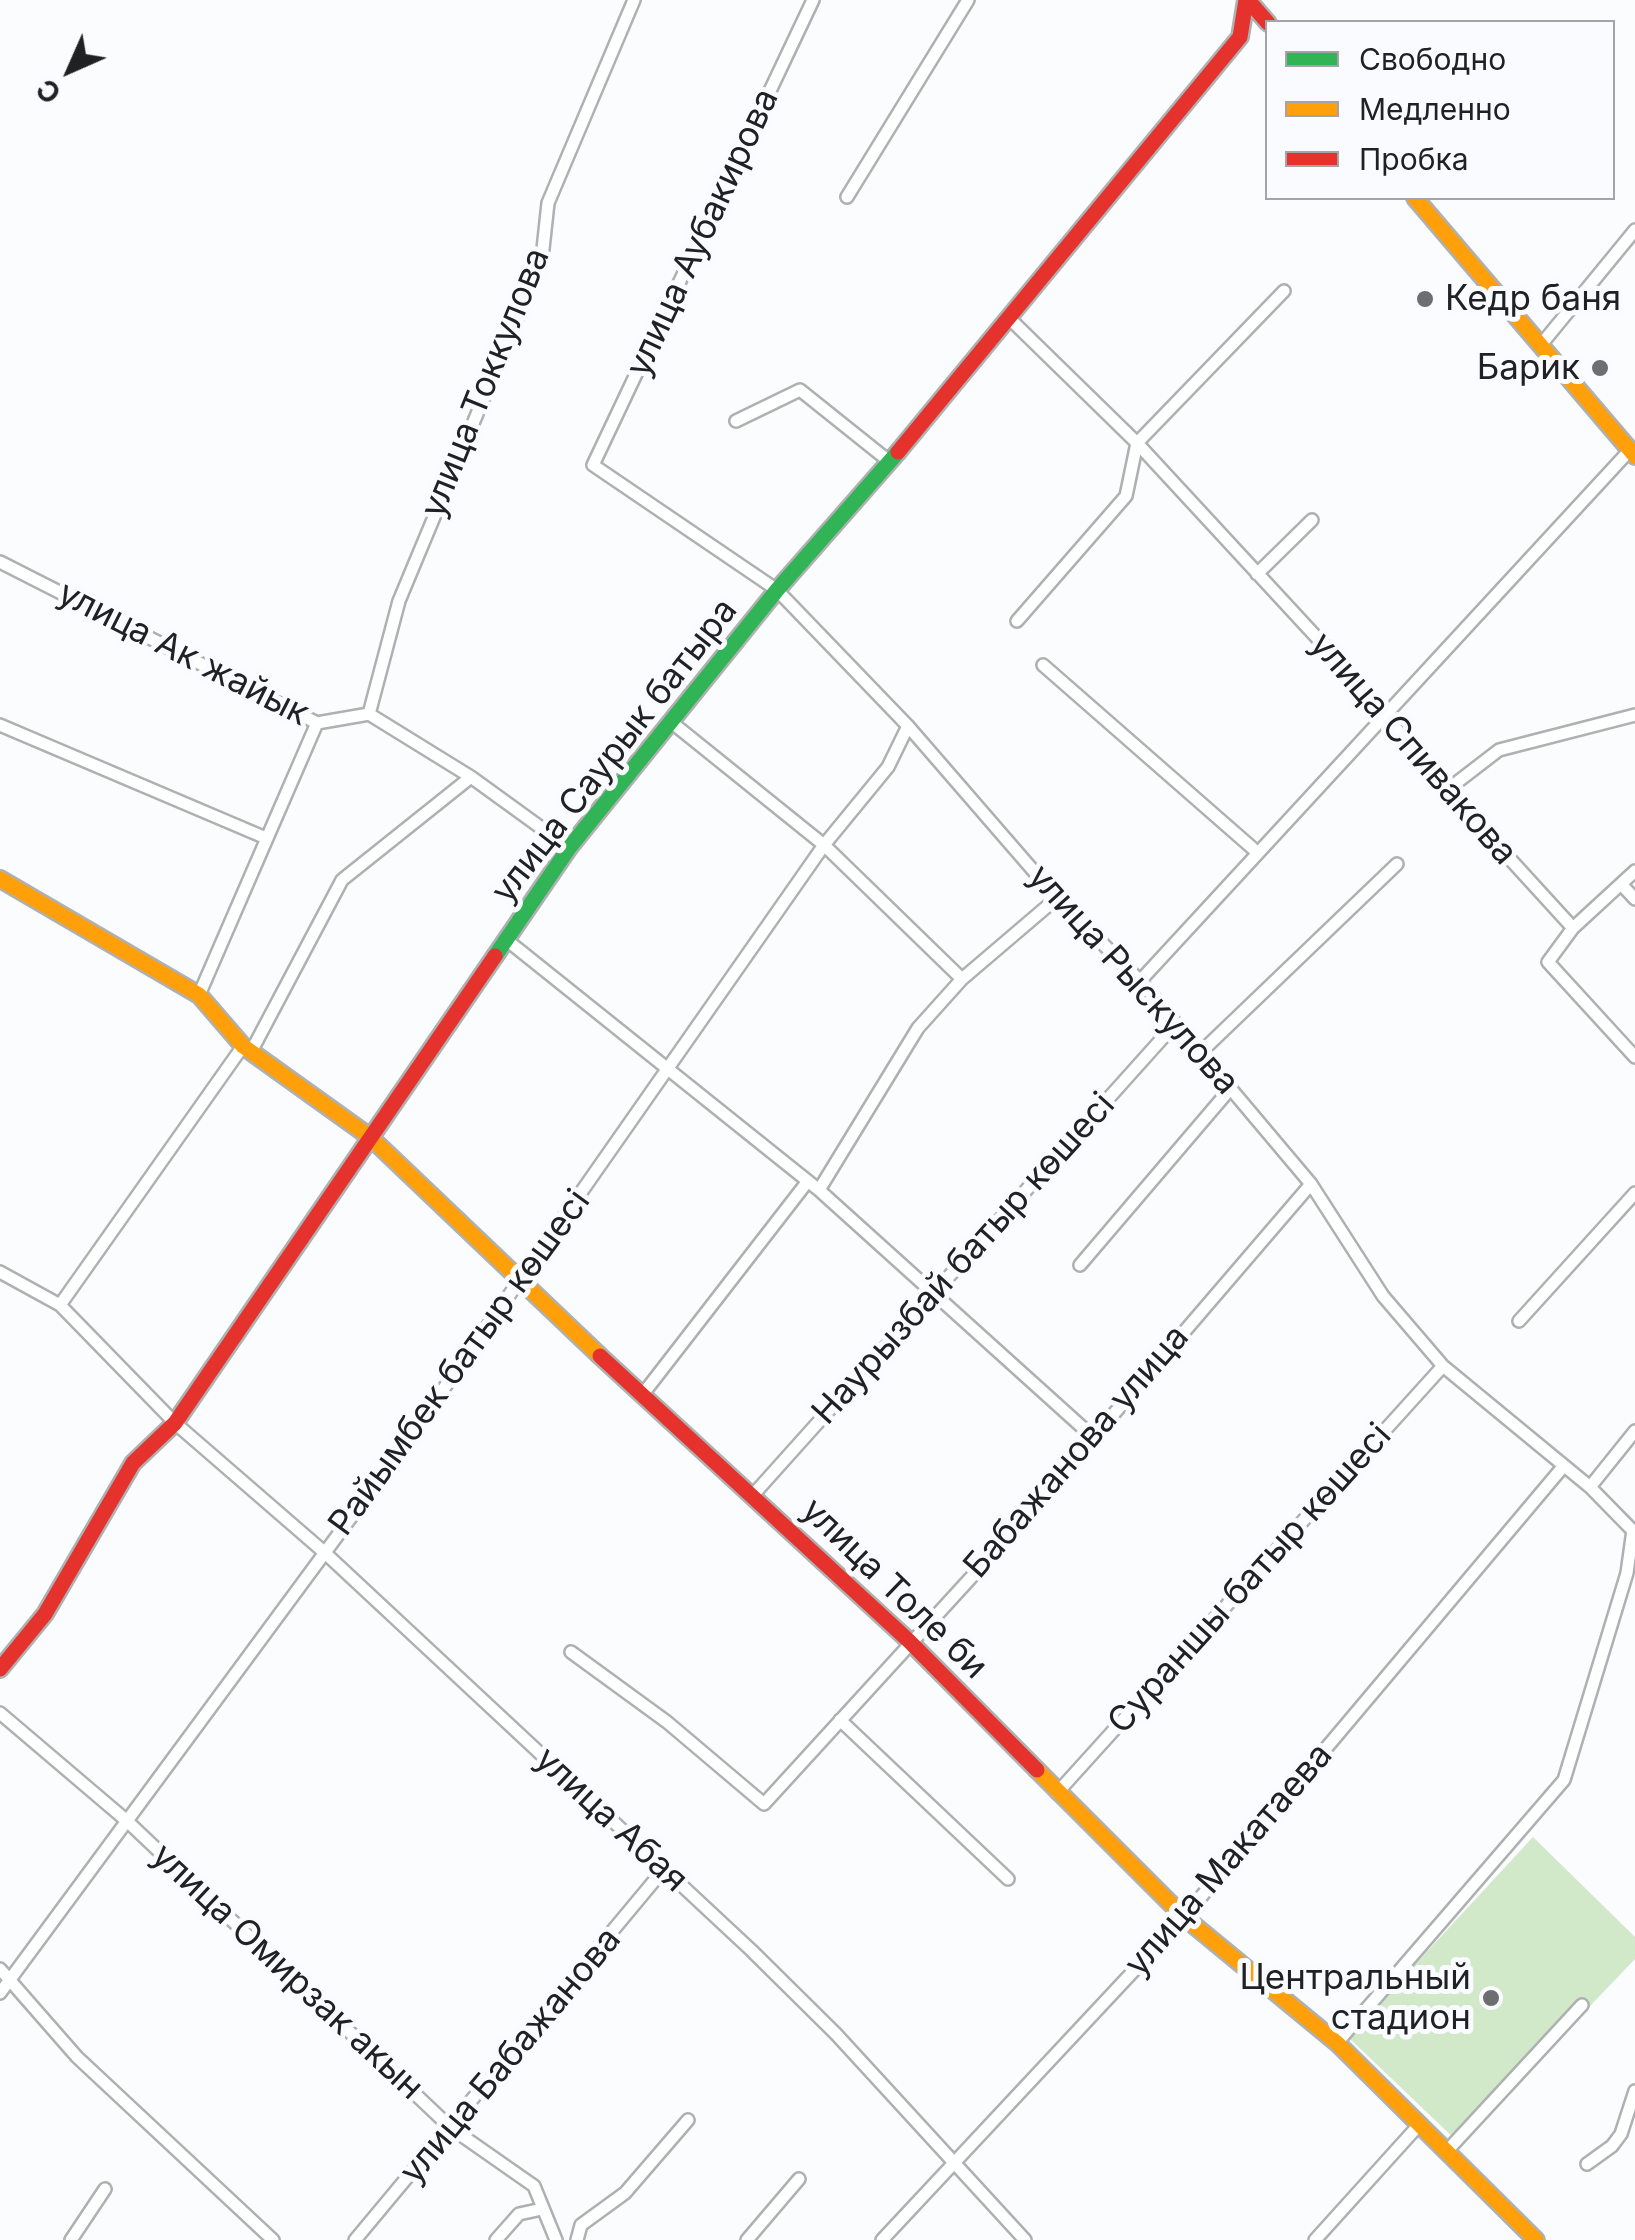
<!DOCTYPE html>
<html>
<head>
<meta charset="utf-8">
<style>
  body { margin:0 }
  #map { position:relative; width:1635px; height:2240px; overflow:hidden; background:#fafcfe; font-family:Inter,sans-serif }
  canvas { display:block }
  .legend { position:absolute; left:1265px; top:20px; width:350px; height:180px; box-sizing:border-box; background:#f9fbff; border:2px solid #a2a4a7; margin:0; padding:12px 18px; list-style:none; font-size:30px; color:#202123 }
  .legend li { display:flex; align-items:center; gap:20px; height:50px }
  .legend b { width:50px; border:2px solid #a2a4a7 }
  .north { position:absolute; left:20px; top:20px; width:100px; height:100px; -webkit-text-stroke:8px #f9fbff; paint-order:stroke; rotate:225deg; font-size:28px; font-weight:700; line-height:40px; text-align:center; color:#202123 }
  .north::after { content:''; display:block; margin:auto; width:35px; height:45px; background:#202123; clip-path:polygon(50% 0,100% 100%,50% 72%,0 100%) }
</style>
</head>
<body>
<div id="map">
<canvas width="1635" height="2240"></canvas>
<ul class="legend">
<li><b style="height:12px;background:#30b455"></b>Свободно</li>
<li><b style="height:12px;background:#ff9f0a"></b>Медленно</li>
<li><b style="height:12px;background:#e5322d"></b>Пробка</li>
</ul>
<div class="north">С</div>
</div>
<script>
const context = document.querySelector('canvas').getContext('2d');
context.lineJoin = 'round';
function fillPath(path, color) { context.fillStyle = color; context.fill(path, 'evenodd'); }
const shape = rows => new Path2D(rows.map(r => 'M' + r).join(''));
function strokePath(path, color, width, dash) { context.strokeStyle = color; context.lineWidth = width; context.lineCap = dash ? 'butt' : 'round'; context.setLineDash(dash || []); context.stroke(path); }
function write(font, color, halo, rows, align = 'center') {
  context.font = font + ' Inter,sans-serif'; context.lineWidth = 10; context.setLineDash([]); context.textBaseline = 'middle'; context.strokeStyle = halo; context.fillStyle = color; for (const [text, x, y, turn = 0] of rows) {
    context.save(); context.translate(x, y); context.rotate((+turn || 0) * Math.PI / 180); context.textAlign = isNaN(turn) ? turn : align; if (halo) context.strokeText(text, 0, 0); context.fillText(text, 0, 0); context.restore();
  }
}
fillPath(shape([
  [1533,1837,1635,1937,1635,1959,1459,2143,1348,2037]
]), '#d1e8c9');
const street = shape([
  [813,0,593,465,777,590,908,726,1057,898,1140,981,1311,1184,1383,1296,1443,1366,1590,1487,1635,1533],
  [847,197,968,0],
  [1284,291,1137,443,1356,680,1447,790,1573,928,1548,962,1635,1057],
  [1010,319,1137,443,1126,496,1017,621],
  [1540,346,1635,230],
  [736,421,800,390,890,462],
  [0,562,317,723,369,714,471,777,569,848],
  [1257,574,1312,520],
  [1043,665,1258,853],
  [369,714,399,601,542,258,548,203,634,0],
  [670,721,824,845,962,979],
  [0,725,266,838],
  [1447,790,1499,750,1635,715],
  [1621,884,1635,899],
  [1573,928,1635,871],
  [508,941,819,1190,1093,1437],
  [1140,981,1630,450],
  [199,995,317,723],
  [252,1050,342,880,471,777],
  [1201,1052,1397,864],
  [819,1190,918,1028,962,979,1057,898],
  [1080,1265,1231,1088],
  [0,1272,60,1305,175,1423,324,1552,751,1950,836,2034,1025,2240],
  [60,1305,243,1046],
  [1519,1321,1635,1193],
  [643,1394,808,1181],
  [1590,1487,1635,1431],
  [753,1495,1176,1023],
  [571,1652,667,1722,764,1804,1009,1536,1311,1184],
  [0,1713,127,1821,451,2128,534,2186,556,2240],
  [840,1720,1008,1879],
  [1057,1793,1443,1366],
  [0,1969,77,2057,273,2240],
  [0,1993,405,1444,824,845,888,767,908,726],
  [1337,2043,1564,1780,1627,1573,1633,1530],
  [1446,2152,1582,2005],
  [1587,2164,1612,2146,1621,2134,1635,2091],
  [71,2240,105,2189],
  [355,2240,664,1869],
  [496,2240,519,2214,542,2209],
  [577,2240,581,2225,625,2193,688,2120],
  [747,2240,799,2179],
  [882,2240,1184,1917,1562,1468],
  [1315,2240,1418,2126]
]);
const fast = shape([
  [495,956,569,848,777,590,898,452]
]);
const slow = shape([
  [1415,198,1635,456],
  [0,879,199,995,243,1046,370,1137,600,1356],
  [1037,1770,1184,1917,1337,2043,1536,2240]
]);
const jam = shape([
  [1248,0,1268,23],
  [898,452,1240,37,1246,0],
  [600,1356,909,1641,1037,1770],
  [0,1669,45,1614,133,1463,175,1423,495,956]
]);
strokePath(street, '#aeb0b1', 16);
strokePath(fast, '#aeb0b1', 20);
strokePath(slow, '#aeb0b1', 20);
strokePath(jam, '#aeb0b1', 20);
strokePath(street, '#feffff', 11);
strokePath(fast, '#30b455', 15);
strokePath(slow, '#ff9f0a', 15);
strokePath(jam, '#e5322d', 15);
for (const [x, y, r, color] of [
  [1425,299,10,"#6c6e70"],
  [1600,368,10,"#6c6e70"],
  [1491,1998,10,"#6c6e70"]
]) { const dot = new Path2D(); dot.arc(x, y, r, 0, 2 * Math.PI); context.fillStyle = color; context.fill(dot); strokePath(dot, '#f9fbff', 4); }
write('35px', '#202123', '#f9fbff', [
  ["улица Аубакирова",703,233,-65],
  ["улица Токкулова",486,383,-68],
  ["улица Ак жайык",183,654,27],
  ["улица Спивакова",1413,749,49],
  ["улица Саурык батыра",615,751,-52],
  ["улица Рыскулова",1133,980,48],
  ["Наурызбай батыр көшесі",964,1259,-48],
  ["Райымбек батыр көшесі",460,1363,-54],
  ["Бабажанова улица",1077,1452,-49],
  ["Сураншы батыр көшесі",1250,1579,-48],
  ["улица Толе би",894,1589,44],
  ["улица Абая",611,1820,43],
  ["улица Макатаева",1229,1860,-49],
  ["улица Омирзак акын",287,1972,43],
  ["улица Бабажанова",511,2056,-50]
]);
write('35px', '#202123', '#f9fbff', [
  ["Кедр баня",1445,299,"left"],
  ["Барик",1580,368],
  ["Центральный",1471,1978],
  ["стадион",1471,2018]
], 'right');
</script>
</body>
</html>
